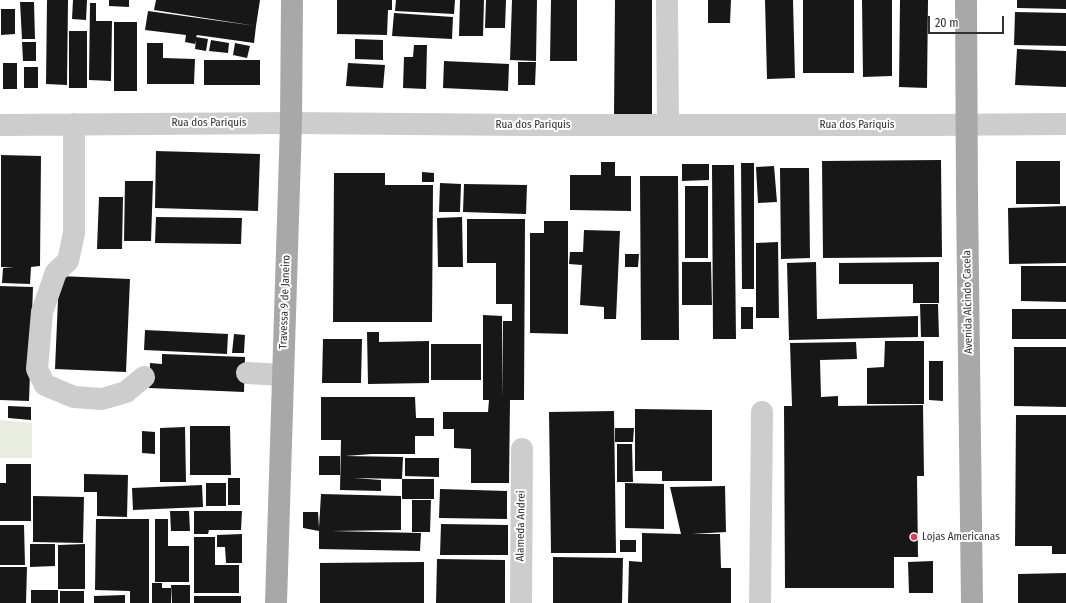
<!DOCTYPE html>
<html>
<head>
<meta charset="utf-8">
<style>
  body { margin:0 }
  #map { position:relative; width:1066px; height:603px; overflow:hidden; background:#fff; font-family:"Fira Sans Condensed",sans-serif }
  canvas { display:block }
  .scale { position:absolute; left:928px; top:16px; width:76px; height:18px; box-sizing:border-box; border:2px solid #303030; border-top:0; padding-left:5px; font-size:12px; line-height:14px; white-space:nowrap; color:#303030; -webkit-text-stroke:3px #fff; paint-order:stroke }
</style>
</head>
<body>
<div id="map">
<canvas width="1066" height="603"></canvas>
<div class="scale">20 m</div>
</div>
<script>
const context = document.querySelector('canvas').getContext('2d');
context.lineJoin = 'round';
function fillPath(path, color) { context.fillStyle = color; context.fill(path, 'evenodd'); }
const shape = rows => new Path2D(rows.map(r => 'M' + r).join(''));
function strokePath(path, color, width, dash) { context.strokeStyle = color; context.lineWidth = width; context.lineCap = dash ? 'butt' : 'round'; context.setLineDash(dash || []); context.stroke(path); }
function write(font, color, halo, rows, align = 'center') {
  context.font = font + ' "Fira Sans Condensed",sans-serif'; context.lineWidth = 4; context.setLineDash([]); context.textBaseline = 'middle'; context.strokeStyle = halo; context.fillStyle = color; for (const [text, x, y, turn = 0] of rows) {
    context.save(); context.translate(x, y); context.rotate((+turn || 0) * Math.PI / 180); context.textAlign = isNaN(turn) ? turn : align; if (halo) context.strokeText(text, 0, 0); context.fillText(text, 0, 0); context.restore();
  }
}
fillPath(shape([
  [0,420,32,423,32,458,0,458]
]), '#e8eddf');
fillPath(shape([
  [47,0,68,0,67,85,46,84],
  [73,0,87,0,86,20,72,19],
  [109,0,129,0,129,7,109,6],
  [156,0,260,0,256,26,154,10],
  [337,0,392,0,392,10,388,10,387,35,337,34],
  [396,0,455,0,454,14,395,11],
  [460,0,484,0,483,36,459,36],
  [486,0,506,0,505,28,485,28],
  [512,0,537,0,536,61,510,60],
  [551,0,577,0,577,61,550,61],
  [615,0,652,0,652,115,614,116],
  [708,0,731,0,730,23,708,23],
  [765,0,793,0,795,78,767,79],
  [803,0,854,0,854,73,803,73],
  [862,0,892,0,892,76,863,77],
  [900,0,928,0,927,88,899,87],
  [1017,0,1066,0,1066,9,1017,8],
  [20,2,34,2,35,39,22,39],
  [90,3,96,3,96,21,112,21,111,81,89,80],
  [1,9,15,9,15,34,1,35],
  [148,11,256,26,254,43,197,35,196,37,208,39,206,51,195,49,196,40,195,44,185,42,186,35,145,30],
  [1015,12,1066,13,1066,46,1014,45],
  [394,13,453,17,452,39,392,36],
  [114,22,137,22,137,91,114,91],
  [69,31,87,31,87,88,69,88],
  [355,39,383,40,383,60,355,59],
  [211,40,229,43,228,53,209,51],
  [22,42,36,42,36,61,23,61],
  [147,43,163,43,163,58,195,59,194,84,147,84],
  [235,43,250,46,247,58,233,55],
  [414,45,427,45,426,89,403,88,404,57,413,57],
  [1017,49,1066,51,1066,87,1015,85],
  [204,60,260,60,260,85,204,85],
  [444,61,509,64,508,91,443,88],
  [518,62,536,62,535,85,518,85],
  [3,63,17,63,17,89,3,89],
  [348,63,385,65,383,88,346,86],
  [24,67,38,67,38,88,24,88],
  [156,151,260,154,258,211,155,208],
  [1,155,41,156,40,266,31,267,30,284,2,283,3,268,14,267,1,267],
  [941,160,942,257,823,258,822,161],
  [1016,161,1060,161,1060,204,1016,204],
  [601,162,615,162,615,176,631,176,631,211,570,210,570,175,601,175],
  [741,163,754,163,754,289,742,289],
  [682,164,709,164,709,180,682,181],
  [712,165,734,165,736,339,713,339],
  [774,166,777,202,758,203,756,167],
  [780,168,809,168,810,258,781,259],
  [422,172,434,173,434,182,422,182],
  [334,173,385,173,385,185,433,185,432,322,333,322],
  [640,176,678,176,679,340,641,340],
  [125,181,153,181,151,241,124,241],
  [440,183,461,184,460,212,439,212],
  [464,184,527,185,526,214,463,212],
  [685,186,708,186,708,258,685,258],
  [99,197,123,197,122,249,97,249],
  [1066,206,1066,263,1009,264,1008,208],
  [156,217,242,218,241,244,155,243],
  [462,217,463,267,438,267,437,218],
  [467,219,525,219,524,400,510,400,509,483,471,483,471,449,454,448,454,429,443,429,443,412,488,412,489,400,483,400,483,315,502,316,503,400,503,321,512,321,512,304,496,304,496,263,467,263],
  [544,221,568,221,568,334,530,333,530,233,544,233],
  [584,230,620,231,616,319,604,319,604,307,580,305,582,265,569,264,570,252,583,252],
  [778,242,779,318,756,318,756,243],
  [625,254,639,254,638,267,625,267],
  [682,262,711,262,712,305,682,305],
  [816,262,817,319,918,316,918,337,789,340,787,263],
  [939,262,939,303,913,303,913,284,839,284,839,263],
  [1021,266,1066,266,1066,302,1021,301],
  [59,276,130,279,126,372,55,369],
  [0,286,33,287,29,401,0,400],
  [920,304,938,304,939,337,921,337],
  [741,307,753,307,753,329,741,329],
  [1012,309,1066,309,1066,339,1012,339],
  [145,330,228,334,227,354,144,350],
  [367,332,379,332,379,342,429,341,429,383,368,384],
  [234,334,245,335,244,353,232,353],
  [323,339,362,339,361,383,322,383],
  [885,341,924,341,924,404,867,404,867,368,884,367],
  [856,342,857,359,820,360,821,397,838,396,838,406,923,405,924,476,917,476,918,557,894,557,894,588,785,588,784,406,792,406,790,343],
  [431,344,481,344,481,380,431,380],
  [1014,347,1066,347,1066,407,1014,406],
  [162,354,245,357,244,392,149,388,150,363,162,364],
  [929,361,943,361,943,401,929,400],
  [321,397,415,397,416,418,434,418,434,436,415,436,415,454,372,454,345,456,403,457,402,479,434,479,434,499,402,499,402,479,354,478,381,480,381,491,340,490,341,440,321,440],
  [8,406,31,407,31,420,8,418],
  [635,409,712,410,712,481,662,481,662,471,635,471],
  [614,411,616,553,551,553,549,412],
  [1016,415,1066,415,1066,554,1052,554,1052,546,1015,546],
  [190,426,230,426,231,475,190,475],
  [185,427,186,482,160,482,160,428],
  [615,428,634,428,633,442,615,442],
  [142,431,155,432,155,454,142,453],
  [617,444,632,444,633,482,617,482],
  [319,456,340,456,340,475,319,475],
  [405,458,439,458,439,477,405,476],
  [6,464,31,464,31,521,0,521,0,483,6,483],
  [84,474,128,475,127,517,97,516,97,492,84,492],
  [228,478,240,478,240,505,228,505],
  [206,483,226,483,226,506,206,506],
  [625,483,664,484,664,529,625,528],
  [202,485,203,507,133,510,132,488],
  [725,486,726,532,692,534,720,534,721,568,731,568,731,603,628,603,629,561,642,562,642,533,681,534,670,487],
  [440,489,507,491,507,519,439,518],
  [321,494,401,496,401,530,331,531,421,533,420,551,319,549,319,531,303,528,303,512,318,512,319,528],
  [33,496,84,497,83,543,33,542],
  [412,500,431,500,430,532,412,532],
  [170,511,189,511,190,531,171,531],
  [194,511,242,511,241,530,209,530,208,534,194,534],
  [96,519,149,519,149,603,130,603,130,591,95,590],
  [155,519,168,519,168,546,189,546,189,582,155,582],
  [441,524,508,525,508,555,440,555],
  [0,525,24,525,25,565,0,565],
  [242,534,242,563,226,563,225,547,217,547,217,535],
  [194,537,215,537,215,565,239,565,239,593,194,593],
  [620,540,636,540,636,552,620,552],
  [30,544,55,544,55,566,30,567],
  [85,544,85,589,58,589,58,545],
  [553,557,623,558,622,603,553,603],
  [437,559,505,560,505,603,436,603],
  [933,561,933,593,909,593,908,562],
  [424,562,424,603,320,603,320,563],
  [0,567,27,567,26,603,0,603],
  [1066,573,1066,603,1018,603,1018,574],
  [152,583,162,583,162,588,171,588,171,603,152,603],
  [171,585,190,585,190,603,172,603],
  [31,590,58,590,58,603,31,603],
  [60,591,84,591,84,603,60,603],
  [125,595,125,603,94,603,94,596],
  [194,596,241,596,241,603,194,603]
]), '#171717');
strokePath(shape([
  [667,0,668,125],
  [74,124,74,233,68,261,56,272,42,312,37,369,45,385,74,397,102,399,126,392,144,377],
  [0,125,291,123,527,125,926,125,1066,124],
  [247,373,283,375],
  [521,603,522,449],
  [760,603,762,412]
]), '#cdcdcd', 22);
strokePath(shape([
  [966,0,967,196,972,603],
  [276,603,291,123,292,0]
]), '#a8a8a8', 22);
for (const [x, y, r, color] of [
  [914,537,4,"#e03a5f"]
]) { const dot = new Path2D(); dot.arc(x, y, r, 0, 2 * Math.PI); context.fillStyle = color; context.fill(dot); strokePath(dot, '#fff', 1.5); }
write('11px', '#303030', '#fff', [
  ["Rua dos Pariquis",209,123],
  ["Rua dos Pariquis",533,125],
  ["Rua dos Pariquis",857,125],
  ["Travessa 9 de Janeiro",285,302,-88],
  ["Avenida Alcindo Cacela",968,302,-91],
  ["Alameda Andrei",521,526,-89]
]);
write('11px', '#303030', '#fff', [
  ["Lojas Americanas",922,537]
], 'left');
</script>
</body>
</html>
